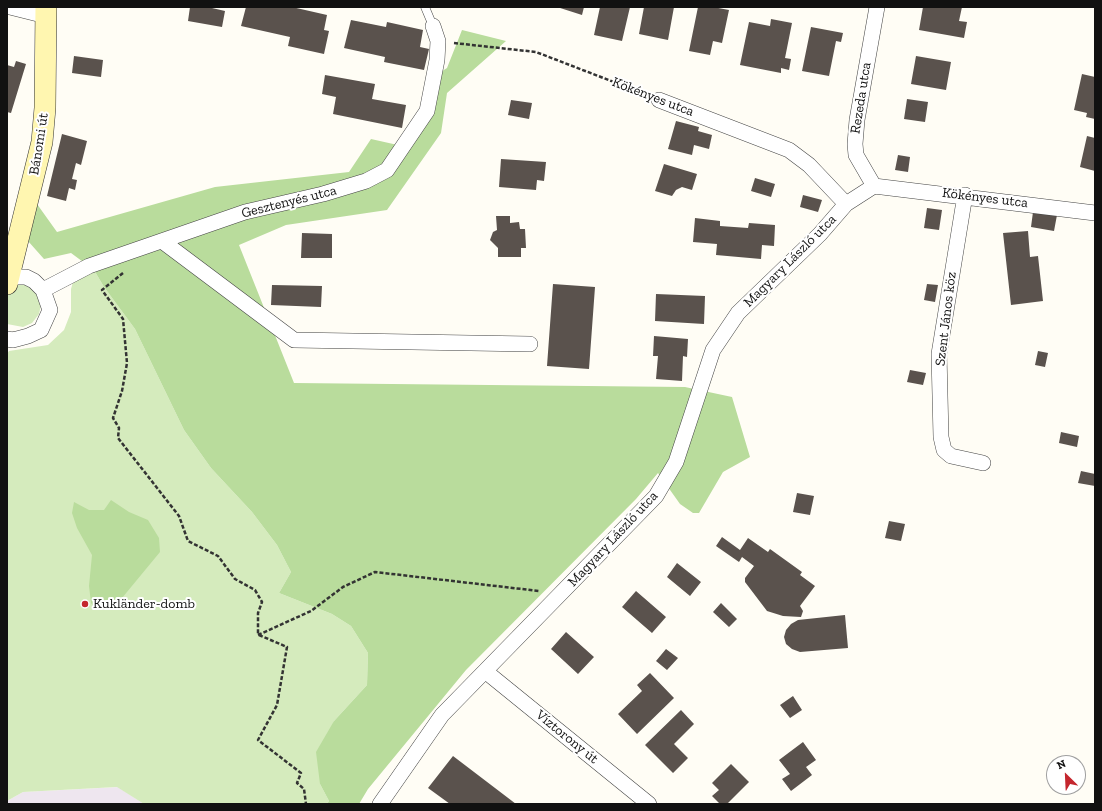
<!DOCTYPE html>
<html>
<head>
<meta charset="utf-8">
<style>
  body { margin:0 }
  #map { position:relative; width:1102px; height:811px; overflow:hidden; background:#fffdf5; font-family:"Zilla Slab",serif }
  canvas { display:block }
  .frame { position:absolute; inset:0; border:8px solid #111; pointer-events:none }
  .north { position:absolute; left:1046px; top:755px; width:40px; height:40px; box-sizing:border-box; background:#fff; border:1px solid #a0a0a0; border-radius:50%; rotate:336deg; font-size:11px; font-weight:700; line-height:16px; text-align:center; color:#111 }
  .north::after { content:''; display:block; margin:auto; width:14px; height:18px; background:#c4262e; clip-path:polygon(50% 0,100% 100%,50% 72%,0 100%) }
</style>
</head>
<body>
<div id="map">
<canvas width="1102" height="811"></canvas>
<div class="frame"></div>
<div class="north">N</div>
</div>
<script>
const context = document.querySelector('canvas').getContext('2d');
context.lineJoin = 'round';
function fillPath(path, color) { context.fillStyle = color; context.fill(path, 'evenodd'); }
const shape = rows => new Path2D(rows.map(r => 'M' + r).join(''));
function strokePath(path, color, width, dash) { context.strokeStyle = color; context.lineWidth = width; context.lineCap = dash ? 'butt' : 'round'; context.setLineDash(dash || []); context.stroke(path); }
function write(font, color, halo, rows, align = 'center') {
  context.font = font + ' "Zilla Slab",serif'; context.lineWidth = 4; context.setLineDash([]); context.textBaseline = 'middle'; context.strokeStyle = halo; context.fillStyle = color; for (const [text, x, y, turn = 0] of rows) {
    context.save(); context.translate(x, y); context.rotate((+turn || 0) * Math.PI / 180); context.textAlign = isNaN(turn) ? turn : align; if (halo) context.strokeText(text, 0, 0); context.fillText(text, 0, 0); context.restore();
  }
}
fillPath(shape([
  [118,787,144,804,7,804,7,801,23,792]
]), '#eee6ef');
fillPath(shape([
  [94,270,104,287,135,329,184,430,211,468,252,512,277,545,291,572,279,593,332,614,351,626,368,653,367,685,334,721,320,784,329,801,327,804,144,804,117,787,23,792,7,801,7,354,9,351,48,345,64,330,71,312,71,289,73,282],
  [15,284,24,284,32,289,38,295,41,305,39,314,32,323,23,327,7,324,7,285]
]), '#d5ebbd');
fillPath(shape([
  [462,30,506,41,447,93,441,133,387,210,286,225,239,245,294,383,685,387,732,397,750,457,723,472,699,513,693,513,680,504,658,473,636,499,466,670,368,789,359,804,327,804,329,801,320,784,316,752,334,721,367,685,368,653,351,626,332,614,279,593,291,572,277,545,252,512,211,468,184,430,135,329,104,287,94,270,71,253,44,259,28,241,37,204,57,232,215,187,349,172,371,139,411,148,428,80,447,68],
  [111,500,129,512,148,520,159,538,160,552,122,598,107,609,96,610,91,603,89,586,92,555,77,528,72,513,74,502,89,510,104,510]
]), '#b9dc9c');
fillPath(shape([
  [190,7,212,7,212,8,225,11,222,27,188,21],
  [246,7,292,7,327,15,324,30,329,31,324,54,288,46,290,37,241,26],
  [557,7,584,7,582,15],
  [600,7,630,7,622,41,594,35],
  [644,7,674,7,668,40,639,34],
  [698,7,713,7,729,10,722,43,713,41,710,55,689,51],
  [923,7,962,7,959,21,967,22,964,38,919,30],
  [771,19,792,23,785,58,791,59,789,70,781,68,781,73,740,65,749,22,770,26],
  [351,20,386,27,387,22,423,30,420,47,429,49,424,70,384,62,385,57,344,48],
  [811,27,843,33,841,42,836,41,829,76,802,71],
  [74,56,103,60,101,77,72,73],
  [916,56,951,62,946,90,911,84],
  [16,61,26,64,11,113,7,112,7,65,14,67],
  [1082,74,1095,77,1095,119,1086,117,1087,113,1074,110],
  [325,75,375,84,372,99,406,105,402,128,333,114,336,97,322,94],
  [907,99,928,102,925,122,904,119],
  [511,100,532,103,529,119,508,115],
  [676,121,699,127,698,131,712,135,709,149,694,145,692,155,668,149],
  [62,134,87,141,81,165,76,163,72,179,77,180,75,190,69,188,66,201,47,196],
  [1087,136,1095,138,1095,171,1080,167],
  [898,155,910,157,908,172,895,170],
  [501,159,546,162,544,181,537,180,536,190,499,187],
  [664,164,697,174,692,190,682,187,676,190,672,196,655,191],
  [755,178,775,184,771,197,751,191],
  [803,195,822,200,818,212,800,207],
  [927,208,942,210,939,230,924,228],
  [1033,212,1057,215,1054,231,1031,227],
  [496,216,510,216,510,223,519,222,520,229,525,229,526,248,521,248,521,257,498,257,498,248,490,240,493,232,497,230],
  [695,218,720,221,720,226,748,228,749,223,775,225,774,246,762,245,761,259,716,255,717,244,693,242],
  [1028,231,1030,257,1038,256,1043,301,1011,305,1003,233],
  [302,233,332,234,332,258,301,258],
  [553,284,595,287,589,369,547,366],
  [927,284,938,285,935,302,924,300],
  [272,285,322,286,321,307,271,305],
  [656,294,705,296,704,324,655,321],
  [654,336,688,339,687,357,683,356,682,381,656,379,658,356,653,356],
  [1038,351,1048,353,1045,367,1035,365],
  [910,370,926,373,923,385,907,382],
  [1061,432,1079,436,1077,447,1059,443],
  [1081,471,1095,474,1095,486,1078,483],
  [797,493,814,496,810,515,793,512],
  [889,521,905,524,901,541,885,538],
  [722,537,740,550,748,538,768,552,770,549,802,572,800,575,815,586,800,606,803,611,801,617,783,616,767,611,745,582,745,578,754,566,742,557,739,562,716,546],
  [677,563,701,582,690,596,667,577],
  [636,591,666,617,652,633,622,607],
  [721,603,737,619,729,627,713,612],
  [845,615,848,648,800,652,792,649,786,644,784,637,786,630,791,624,798,620],
  [566,632,594,657,578,674,551,649],
  [666,649,678,658,667,670,656,661],
  [650,673,674,698,637,734,618,714,642,691,637,685],
  [793,696,802,710,790,718,780,705],
  [681,710,694,724,674,744,688,758,673,773,645,745],
  [803,742,816,760,806,767,812,775,791,791,782,779,790,774,779,760],
  [453,756,516,804,450,804,428,788],
  [731,764,749,782,727,804,720,804,712,796,719,790,712,783]
]), '#5a524d');
const service = shape([
  [425,7,433,26]
]);
const minor = shape([
  [10,7,46,16],
  [659,100,789,150,809,165,846,204],
  [874,186,1095,213],
  [874,186,856,155,855,144,857,120,877,7],
  [965,195,939,354,941,437,944,450,951,456,983,463],
  [162,241,294,340,530,344],
  [43,290,89,266,245,212,323,194,366,181,387,170,427,111,437,60,438,41,433,26],
  [7,339,13,340,28,336,41,330,50,310,43,290,34,281,26,277,8,277],
  [485,671,649,804],
  [380,804,442,715,656,496,676,462,713,350,738,313,820,234,846,204,874,186]
]);
const secondary = shape([
  [7,284,42,142,45,108,46,7]
]);
strokePath(service, '#444', 9);
strokePath(minor, '#444', 16);
strokePath(secondary, '#333', 22);
strokePath(shape([
  [454,43,536,52,645,94],
  [123,273,102,290,123,319,127,363,122,391,113,418,119,428,118,438,179,516,188,541,218,556,235,579,255,590,262,602,258,613,258,635],
  [258,635,311,611,343,587,375,572,539,591],
  [259,635,287,647,277,705,258,740,301,773,297,783,304,789,306,804]
]), '#333', 2.5, [4, 2]);
strokePath(service, '#fff', 8);
strokePath(minor, '#fff', 15);
strokePath(secondary, '#fff6b0', 21);
for (const [x, y, r, color] of [
  [85,604,4,"#c4262e"]
]) { const dot = new Path2D(); dot.arc(x, y, r, 0, 2 * Math.PI); context.fillStyle = color; context.fill(dot); strokePath(dot, '#fff', 1.5); }
write('14px', '#111', '#fff', [
  ["Kökényes utca",653,97,21],
  ["Rezeda utca",861,98,-81],
  ["Bánomi út",39,144,-81],
  ["Kökényes utca",985,198,7],
  ["Gesztenyés utca",289,202,-14],
  ["Magyary László utca",790,261,-45],
  ["Szent János köz",946,319,-83],
  ["Magyary László utca",613,539,-47],
  ["Víztorony út",567,737,39]
]);
write('14px', '#111', '#fff', [
  ["Kukländer-domb",93,604]
], 'left');
</script>
</body>
</html>
